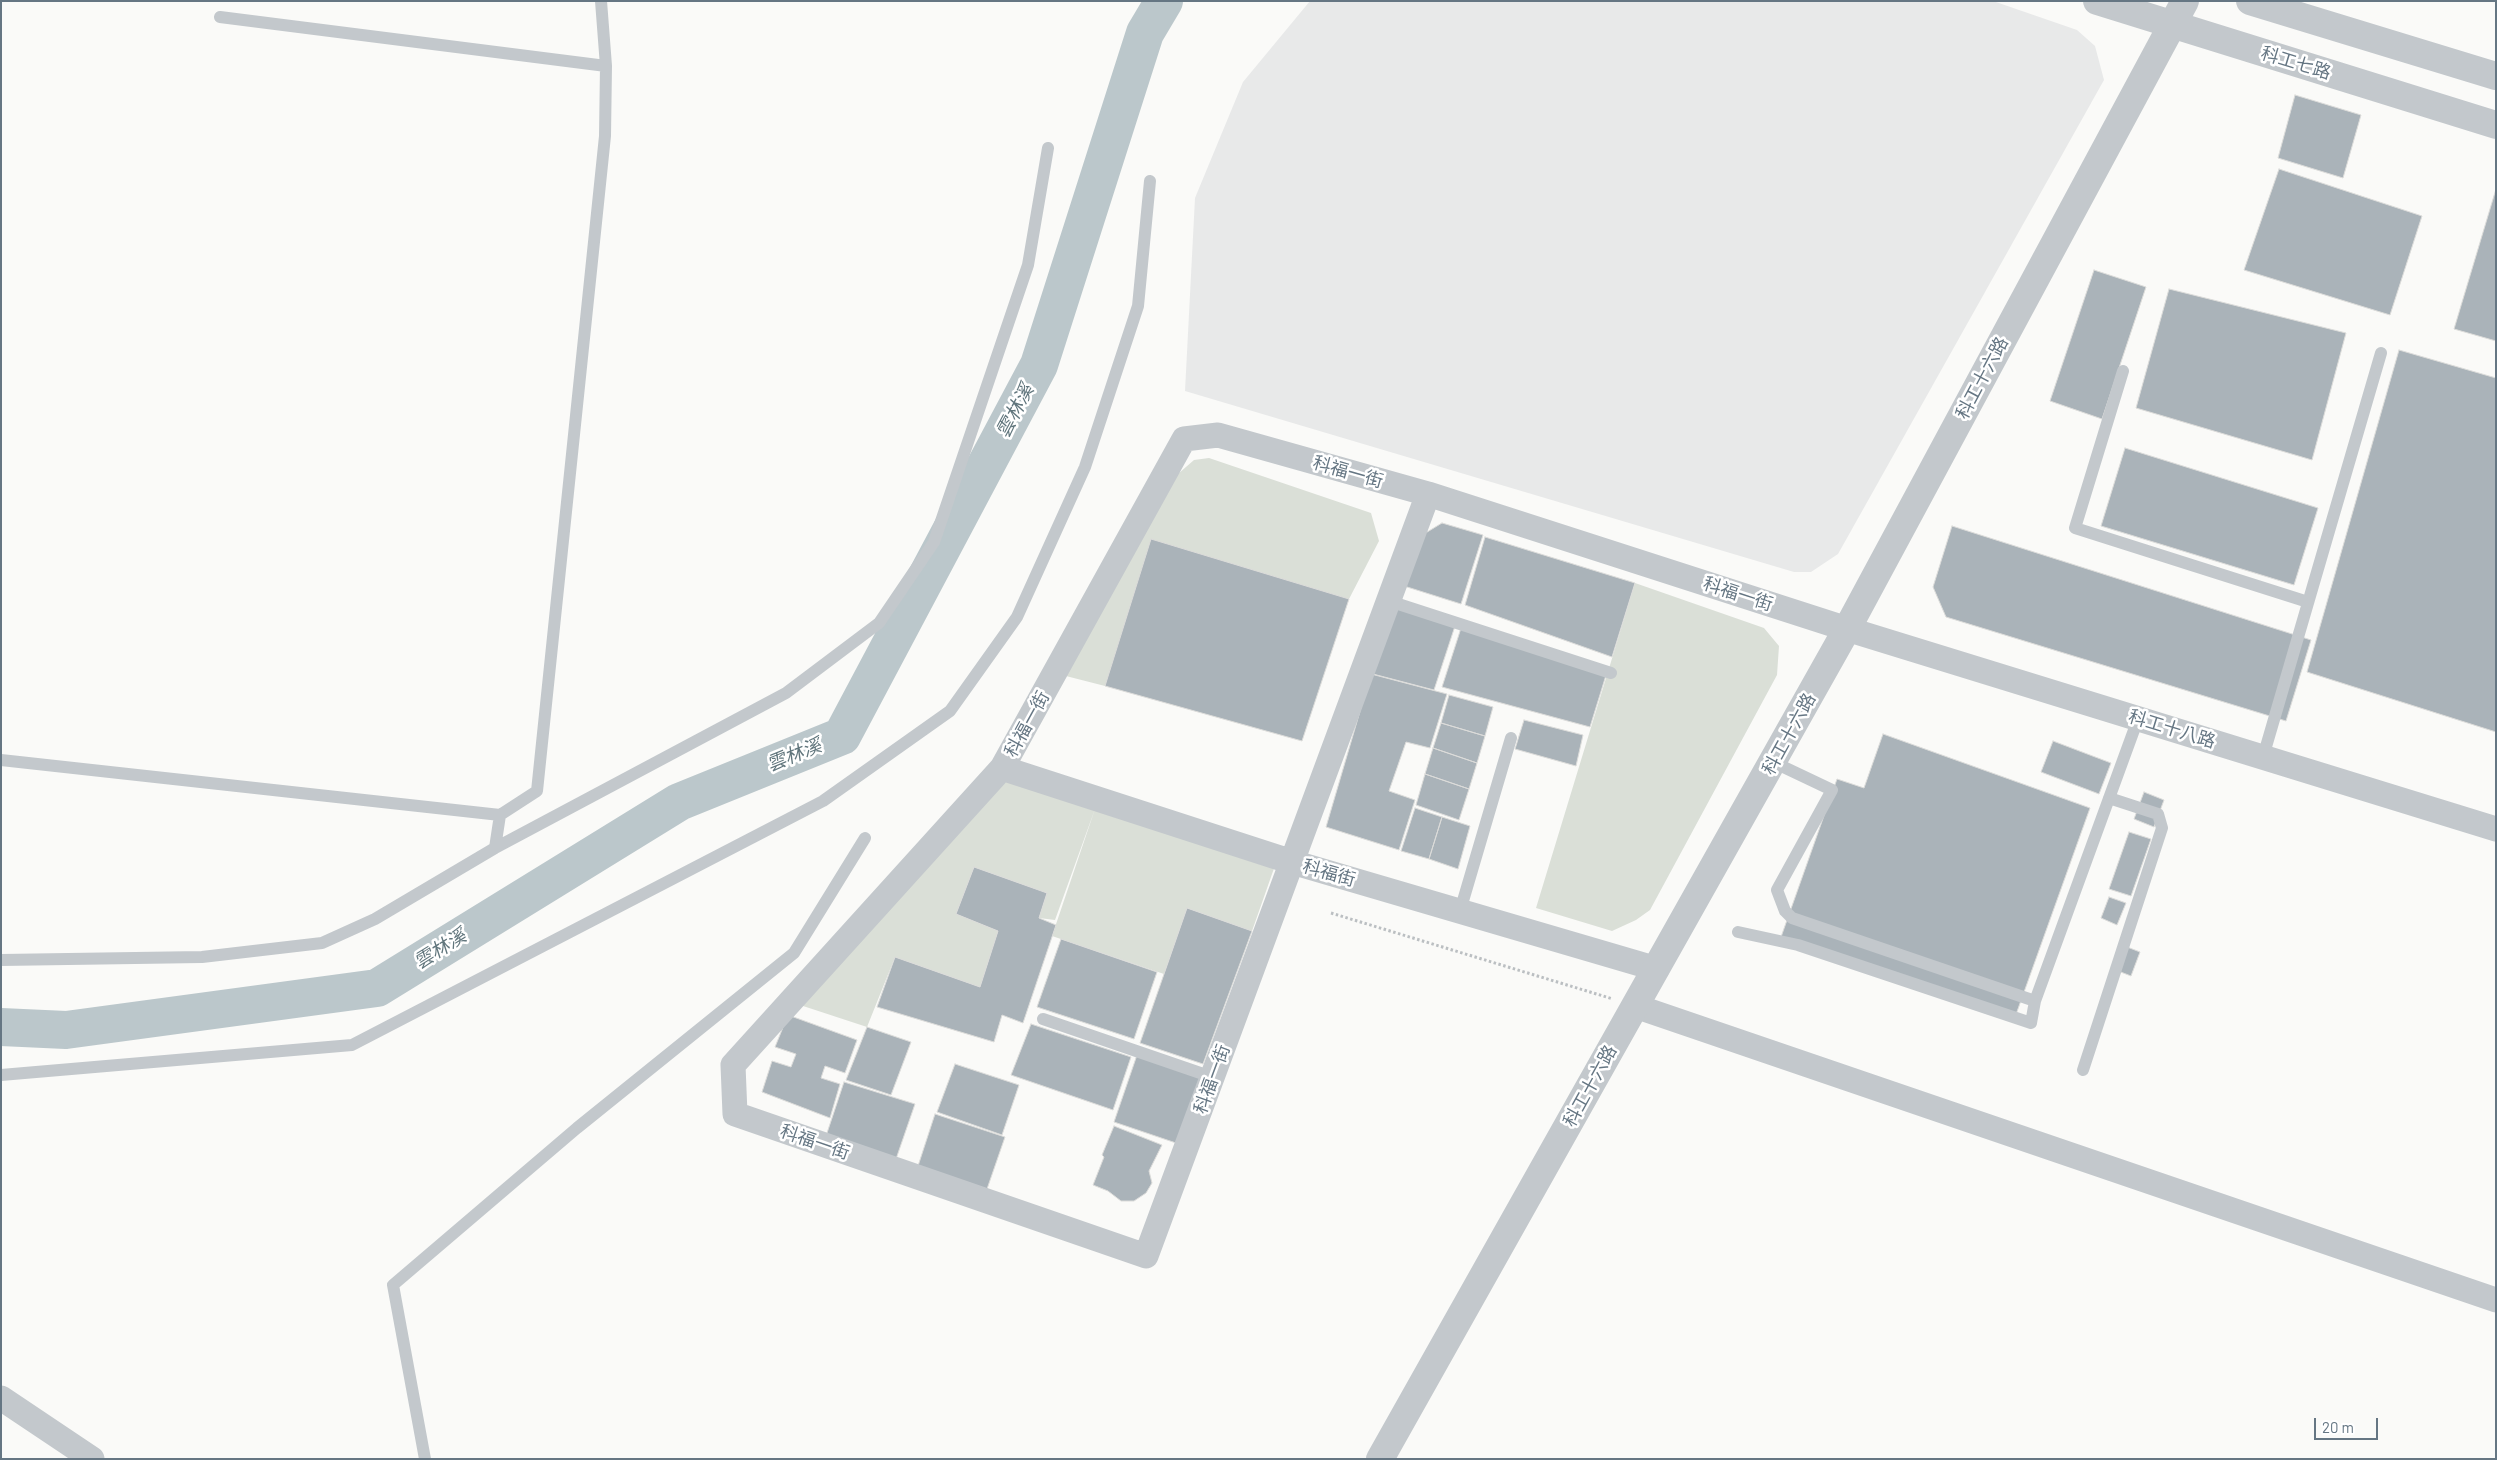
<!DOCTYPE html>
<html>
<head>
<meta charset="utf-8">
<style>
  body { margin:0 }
  #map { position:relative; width:2497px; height:1460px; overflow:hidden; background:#fafaf8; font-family:Barlow,sans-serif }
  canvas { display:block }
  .frame { position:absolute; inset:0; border:2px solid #657683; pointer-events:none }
  .scale { position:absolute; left:2314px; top:1418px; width:64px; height:22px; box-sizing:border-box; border:2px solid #657683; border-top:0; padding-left:6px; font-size:15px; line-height:18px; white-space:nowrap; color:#657683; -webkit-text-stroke:4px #fff; paint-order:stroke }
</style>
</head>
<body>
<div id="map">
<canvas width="2497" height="1460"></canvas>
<div class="frame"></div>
<div class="scale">20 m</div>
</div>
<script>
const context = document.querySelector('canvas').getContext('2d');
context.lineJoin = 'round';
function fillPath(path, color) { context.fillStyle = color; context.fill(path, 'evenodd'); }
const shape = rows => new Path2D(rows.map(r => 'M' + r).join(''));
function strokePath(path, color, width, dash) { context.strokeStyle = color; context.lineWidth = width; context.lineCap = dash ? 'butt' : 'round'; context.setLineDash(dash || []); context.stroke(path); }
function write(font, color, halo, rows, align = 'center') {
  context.font = font + ' Barlow,"Noto Sans TC",sans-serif'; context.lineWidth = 5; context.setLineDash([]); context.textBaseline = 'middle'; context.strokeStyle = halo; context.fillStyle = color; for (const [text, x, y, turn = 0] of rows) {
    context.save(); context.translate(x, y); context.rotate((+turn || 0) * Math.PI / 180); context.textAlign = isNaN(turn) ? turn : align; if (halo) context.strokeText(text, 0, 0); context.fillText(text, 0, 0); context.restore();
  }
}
fillPath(shape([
  [1310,1,1993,1,2077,30,2095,46,2104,80,1838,554,1811,572,1794,572,1185,391,1195,198,1243,82]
]), '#e8e9e9');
fillPath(shape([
  [1209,458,1371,513,1379,541,1349,599,1105,686,1062,675,1163,487,1194,460],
  [1635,583,1764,628,1779,646,1777,675,1650,910,1636,920,1612,931,1536,908],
  [1002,768,1278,857,1252,931,1187,908,1164,974,1052,936,1095,809,1055,920,1039,918,1047,893,974,867,956,914,998,931,980,987,895,957,867,1027,800,1005]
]), '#dadfd7');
strokePath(shape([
  [1,1027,66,1030,377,988,679,802,842,736,1039,365,1145,33,1164,1]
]), '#bbc7cb', 38);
const building = shape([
  [2295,95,2361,115,2343,178,2278,158,2295,95],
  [2279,169,2422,216,2390,315,2244,270,2279,169],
  [2496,189,2496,341,2454,329,2496,189],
  [2094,270,2146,287,2102,419,2050,401,2094,270],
  [2169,289,2346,333,2312,460,2136,408,2169,289],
  [2399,350,2496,378,2496,732,2307,672,2399,350],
  [2125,448,2318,508,2294,585,2101,526,2125,448],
  [1442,523,1483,535,1461,604,1404,586,1419,537,1442,523],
  [1952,526,2311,640,2286,721,1946,617,1933,587,1952,526],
  [1485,537,1635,583,1612,657,1465,605,1485,537],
  [1151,539,1349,599,1302,741,1105,686,1151,539],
  [1396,603,1456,623,1434,690,1373,674,1396,603],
  [1462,625,1607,672,1590,727,1442,687,1462,625],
  [1371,674,1447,694,1430,748,1406,742,1389,791,1415,800,1399,850,1326,827,1371,674],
  [1449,695,1493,707,1485,736,1441,723,1449,695],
  [1524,720,1583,735,1576,766,1515,749,1524,720],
  [1441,723,1485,736,1477,763,1433,748,1441,723],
  [1883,734,2090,808,2014,1020,1781,937,1837,779,1864,788,1883,734],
  [2053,741,2111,763,2099,794,2041,772,2053,741],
  [1433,748,1477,763,1469,789,1425,774,1433,748],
  [1425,774,1469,789,1459,820,1416,805,1425,774],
  [2144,792,2164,800,2154,827,2134,819,2144,792],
  [1415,808,1442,817,1429,859,1401,851,1415,808],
  [1442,817,1470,826,1458,869,1429,859,1442,817],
  [2129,832,2151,839,2131,896,2109,889,2129,832],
  [974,867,1047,893,1039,918,1056,925,1023,1023,1002,1015,994,1042,877,1007,895,957,980,987,998,931,956,914,974,867],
  [2109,897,2126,903,2117,925,2101,918,2109,897],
  [1187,908,1252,931,1203,1064,1140,1043,1187,908],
  [1061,939,1157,972,1134,1039,1037,1007,1061,939],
  [2122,945,2140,952,2131,976,2113,969,2122,945],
  [788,1015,857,1040,845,1073,825,1066,821,1078,840,1084,830,1118,762,1092,772,1061,791,1067,796,1054,775,1047,788,1015],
  [1031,1024,1131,1057,1113,1110,1011,1075,1031,1024],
  [867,1027,911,1042,891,1095,846,1080,867,1027],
  [1137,1055,1203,1077,1179,1144,1114,1122,1137,1055],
  [955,1064,1019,1085,1002,1135,937,1112,955,1064],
  [844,1082,915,1104,896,1159,826,1136,844,1082],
  [935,1114,1005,1137,987,1189,918,1166,935,1114],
  [1114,1126,1162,1145,1149,1171,1152,1183,1146,1193,1134,1201,1121,1201,1108,1191,1093,1185,1104,1157,1102,1155,1114,1126]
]);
fillPath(building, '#aab3b9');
strokePath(building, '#dcdcda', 1);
strokePath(shape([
  [1331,913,1613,999]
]), '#bbbfc2', 3, [2.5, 2.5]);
strokePath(shape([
  [220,17,606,66],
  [2123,371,2075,528,2308,602],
  [1389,601,1611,673],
  [2263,757,2381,353],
  [1,760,500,815],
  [1773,762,1832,790,1777,890,1785,911,1792,918,2035,1001],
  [495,848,786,693,879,623,934,542,1028,265,1048,148],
  [1460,911,1511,738],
  [1738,932,1798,945,2031,1023,2035,1001,2138,719],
  [1,960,202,957,322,943,375,919,495,848,500,815,537,791,605,136,606,66,601,1],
  [1043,1019,1212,1077],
  [2083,1070,2162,828,2158,814,2109,798],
  [1,1075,352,1045,823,801,950,711,1017,617,1085,467,1138,306,1150,181],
  [425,1459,393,1285,577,1128,794,953,865,838]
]), '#c3c8cc', 12);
strokePath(shape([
  [1428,494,1146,1256,735,1114,733,1065,1002,768,1184,439,1218,435,1428,494,1847,629,2496,829],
  [1002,768,1292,862,1657,969],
  [1635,1006,2496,1300],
  [1,1398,92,1459]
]), '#c3c8cc', 25);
strokePath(shape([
  [2097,1,2496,125],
  [2250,1,2496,76],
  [1380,1459,1847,629,2185,1]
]), '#c3c8cc', 28);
write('18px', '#657683', '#fff', [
  ["科工七路",2296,63,17],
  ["科工十六路",1982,378,-62],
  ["科福一街",1348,472,16],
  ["科福一街",1738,594,18],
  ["科福一街",1027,724,-61],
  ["科工十八路",2172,729,17],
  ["科工十六路",1789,734,-61],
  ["科福街",1329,873,16],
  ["科福一街",1212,1079,-70],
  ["科工十六路",1590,1086,-61],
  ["科福一街",815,1142,19]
]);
write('italic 19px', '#60757c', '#fff', [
  ["雲林溪",1015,411,-62],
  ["雲林溪",794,755,-22],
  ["雲林溪",440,949,-32]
]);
</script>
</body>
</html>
